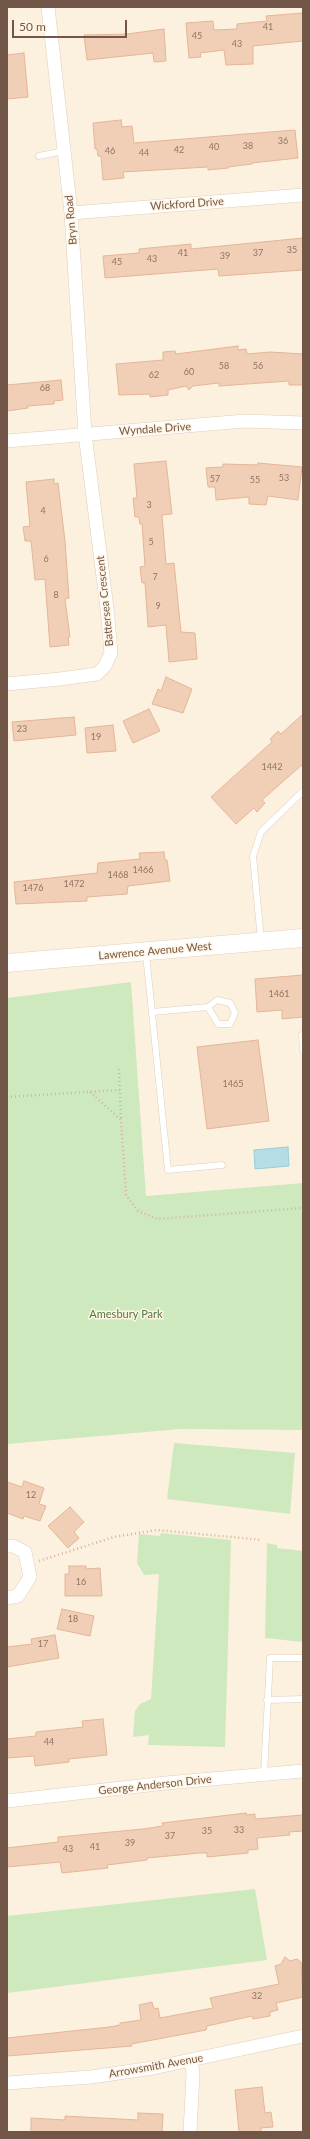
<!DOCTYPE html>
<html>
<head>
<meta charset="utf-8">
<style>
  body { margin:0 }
  #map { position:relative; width:310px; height:2139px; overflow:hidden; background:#fcf1df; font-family:Lato,sans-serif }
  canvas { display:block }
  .frame { position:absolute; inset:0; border:8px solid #725647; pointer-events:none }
  .scale { position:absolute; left:12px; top:20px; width:115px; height:18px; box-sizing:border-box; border:2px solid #725647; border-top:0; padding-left:5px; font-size:12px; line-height:14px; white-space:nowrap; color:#725647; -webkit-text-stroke:3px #fff5e5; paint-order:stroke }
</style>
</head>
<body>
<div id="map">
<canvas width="310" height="2139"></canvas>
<div class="frame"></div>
<div class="scale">50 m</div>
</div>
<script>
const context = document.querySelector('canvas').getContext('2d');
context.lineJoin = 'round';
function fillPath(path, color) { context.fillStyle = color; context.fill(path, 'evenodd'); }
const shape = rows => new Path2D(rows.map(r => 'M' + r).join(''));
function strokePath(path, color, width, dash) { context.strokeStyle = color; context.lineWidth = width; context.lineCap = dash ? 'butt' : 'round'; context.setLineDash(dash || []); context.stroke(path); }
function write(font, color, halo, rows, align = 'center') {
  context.font = font + ' Lato,sans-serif'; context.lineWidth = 3; context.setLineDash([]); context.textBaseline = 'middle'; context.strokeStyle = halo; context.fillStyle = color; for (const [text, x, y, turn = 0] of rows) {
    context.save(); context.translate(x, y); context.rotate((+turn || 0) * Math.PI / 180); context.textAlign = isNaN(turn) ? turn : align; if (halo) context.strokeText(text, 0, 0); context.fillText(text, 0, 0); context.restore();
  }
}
fillPath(shape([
  [131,982,146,1196,303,1183,303,1430,181,1429,7,1444,7,998],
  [174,1443,295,1453,290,1514,167,1499],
  [161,1533,231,1540,225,1747,148,1745,149,1735,133,1737,135,1711,140,1704,151,1699,159,1574,144,1575,137,1563,139,1534,160,1536],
  [267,1543,277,1545,277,1548,303,1551,303,1642,265,1638],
  [255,1889,267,1960,7,1993,7,1916]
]), '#cfe9be');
const water = shape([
  [288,1147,289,1166,255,1169,254,1150,288,1147]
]);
fillPath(water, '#b4dde5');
strokePath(water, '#9acdd6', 1);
const building = shape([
  [303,13,303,41,253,46,253,64,226,65,224,50,200,53,201,57,189,58,186,23,213,21,214,30,237,29,237,24,267,21,266,16,303,13],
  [164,29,166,61,154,62,153,53,87,60,84,35,127,34,164,29],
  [24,53,28,97,7,99,7,55,24,53],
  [121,120,122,127,132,126,134,143,295,130,298,158,252,163,252,164,228,167,228,168,208,170,208,167,123,172,124,178,103,180,101,156,98,156,97,149,95,149,93,123,121,120],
  [303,238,303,270,219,276,218,269,105,278,103,256,139,253,139,249,191,244,191,249,303,238],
  [238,346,238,350,246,349,247,354,270,352,303,354,303,385,289,385,289,381,219,386,219,383,193,386,189,390,186,386,168,390,168,395,150,397,150,394,119,395,116,364,163,360,163,352,175,351,176,354,238,346],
  [61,380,63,400,54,401,54,404,27,406,28,408,7,411,7,385,61,380],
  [166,461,172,514,162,515,166,564,174,563,181,632,195,633,197,659,169,662,166,625,148,627,145,583,142,583,140,567,145,566,142,524,140,524,139,517,135,517,133,498,137,498,134,464,166,461],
  [258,463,302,467,298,500,268,496,266,505,249,504,249,497,216,500,215,487,208,487,206,468,223,467,223,464,258,465,258,463],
  [54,479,54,484,58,483,65,541,69,598,65,599,70,637,68,637,69,645,50,647,45,579,35,580,31,541,25,541,23,527,30,526,26,482,54,479],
  [166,677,192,689,183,713,152,704,158,689,161,691,166,677],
  [149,709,160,731,133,743,123,721,149,709],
  [303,714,303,764,262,800,265,803,257,812,254,808,236,824,211,797,272,742,270,739,278,731,281,734,303,714],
  [74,717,76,735,14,741,12,722,74,717],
  [113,725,116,751,87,753,85,728,113,725],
  [164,852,165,860,167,860,170,881,128,886,127,894,87,897,87,901,16,904,14,882,97,873,98,863,140,859,139,853,164,852],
  [303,975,303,1017,282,1019,282,1010,257,1012,255,979,303,975],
  [258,1040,269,1121,207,1129,197,1047,258,1040],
  [24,1481,44,1488,39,1504,46,1506,40,1521,24,1516,23,1519,7,1513,7,1482,22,1487,24,1481],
  [70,1507,84,1522,74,1532,79,1538,68,1548,48,1526,70,1507],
  [69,1566,86,1566,86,1569,100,1568,102,1596,65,1596,65,1574,69,1574,69,1566],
  [62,1609,94,1616,90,1636,57,1629,62,1609],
  [55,1635,59,1658,7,1667,7,1647,32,1644,31,1639,55,1635],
  [103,1719,107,1755,69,1759,69,1762,35,1766,34,1756,7,1758,7,1739,36,1736,36,1732,83,1727,82,1721,103,1719],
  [246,1813,246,1815,255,1814,255,1819,303,1815,303,1831,289,1832,290,1835,257,1838,258,1849,248,1850,248,1853,207,1857,207,1853,200,1853,147,1858,147,1860,107,1865,108,1868,62,1873,60,1862,7,1867,7,1848,58,1842,58,1837,143,1829,163,1826,162,1823,246,1813],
  [285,1957,290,1961,297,1959,301,1962,303,1997,276,2003,278,2010,270,2012,270,2016,253,2019,252,2016,207,2026,206,2030,131,2044,132,2046,7,2056,7,2038,109,2027,120,2025,120,2023,141,2020,139,2005,152,2002,154,2009,158,2008,160,2018,213,2008,210,1998,279,1984,275,1966,281,1964,285,1957],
  [262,2087,265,2113,271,2112,273,2127,261,2128,261,2132,239,2132,235,2090,262,2087],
  [138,2113,163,2114,162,2132,31,2132,31,2118,65,2120,65,2116,138,2120,138,2113]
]);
fillPath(building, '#f1ceb6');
strokePath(building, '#e4b597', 1);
const lane = shape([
  [39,156,64,151],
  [261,940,253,856,261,832,303,791],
  [146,954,168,1170,222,1165],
  [152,1012,208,1007,217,1000,230,1003,235,1013,230,1024,218,1024,208,1007],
  [302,1035,303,1050],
  [267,1700,303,1699],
  [264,1774,270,1658,303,1658]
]);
const street = shape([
  [71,213,303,195],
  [7,441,245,421,303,423],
  [7,684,60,679,97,674,105,666,111,653,107,608,85,434,71,213,48,7],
  [7,1546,13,1546,25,1552,30,1577,18,1596,7,1598],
  [7,1801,166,1783,303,1771],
  [7,2083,91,2077,153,2068,303,2036],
  [190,2132,193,2074,191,2061]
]);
const secondary = shape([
  [7,963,303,938]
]);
strokePath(lane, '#e0cdbb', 7);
strokePath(street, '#e0cdbb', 14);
strokePath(secondary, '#e5ceb9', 19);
strokePath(shape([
  [119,1069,121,1119],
  [90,1092,121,1120,126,1195,138,1211,158,1219,303,1208],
  [7,1097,120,1090],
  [39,1561,114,1537,157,1530,262,1540]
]), '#d5b29a', 2.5, [1, 3]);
strokePath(lane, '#fff', 6);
strokePath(street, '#fff', 13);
strokePath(secondary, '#fff', 18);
write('9px', '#927463', null, [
  ["41",268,27],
  ["45",197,36],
  ["43",237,44],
  ["36",283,141],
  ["38",248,146],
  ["40",214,147],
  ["42",179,150],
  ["46",110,151],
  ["44",144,153],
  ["35",292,250],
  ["41",183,253],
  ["37",258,253],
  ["39",225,256],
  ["43",152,259],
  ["45",117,262],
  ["58",224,366],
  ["56",258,366],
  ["60",189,372],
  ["62",154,375],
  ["68",45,388],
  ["53",284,478],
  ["57",215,479],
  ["55",255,480],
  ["3",149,505],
  ["4",43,511],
  ["5",151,542],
  ["6",46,559],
  ["7",155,577],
  ["8",56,595],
  ["9",158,606],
  ["23",22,729],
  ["19",96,737],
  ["1442",272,767],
  ["1466",143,870],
  ["1468",118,875],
  ["1472",74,884],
  ["1476",33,888],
  ["1461",279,994],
  ["1465",233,1084],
  ["12",31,1495],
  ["16",81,1582],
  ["18",73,1619],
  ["17",43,1644],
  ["44",49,1742],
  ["33",239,1830],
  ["35",207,1831],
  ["37",170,1836],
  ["39",130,1843],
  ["41",95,1847],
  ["43",68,1849],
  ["32",257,1996]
]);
write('11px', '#725647', '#fff5e5', [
  ["Wickford Drive",187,204,-4],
  ["Bryn Road",71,220,-95],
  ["Wyndale Drive",155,429,-4],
  ["Battersea Crescent",105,601,-96],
  ["Lawrence Avenue West",155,951,-5],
  ["George Anderson Drive",155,1785,-6],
  ["Arrowsmith Avenue",156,2066,-10]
]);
write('11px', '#4f783f', '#fff5e5', [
  ["Amesbury Park",126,1314]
]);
</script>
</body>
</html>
